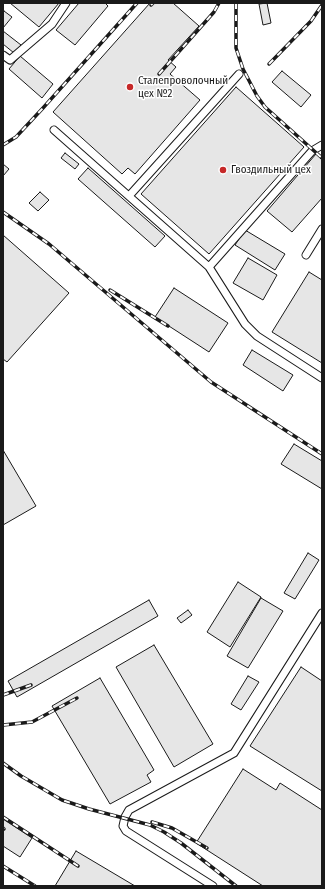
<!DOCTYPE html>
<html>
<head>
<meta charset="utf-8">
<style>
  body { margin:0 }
  #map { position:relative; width:325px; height:889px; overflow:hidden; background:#fff; font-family:"Fira Sans Condensed",sans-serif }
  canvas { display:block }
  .frame { position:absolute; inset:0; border:4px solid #1a1a1a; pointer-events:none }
</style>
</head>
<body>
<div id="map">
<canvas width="325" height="889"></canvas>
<div class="frame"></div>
</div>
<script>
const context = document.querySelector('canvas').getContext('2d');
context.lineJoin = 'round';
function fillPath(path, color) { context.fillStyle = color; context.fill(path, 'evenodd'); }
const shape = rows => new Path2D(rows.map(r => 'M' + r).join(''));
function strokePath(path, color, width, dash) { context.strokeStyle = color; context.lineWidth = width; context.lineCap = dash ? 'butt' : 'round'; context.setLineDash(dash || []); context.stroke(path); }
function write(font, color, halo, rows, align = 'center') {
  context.font = font + ' "Fira Sans Condensed",sans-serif'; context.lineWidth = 3; context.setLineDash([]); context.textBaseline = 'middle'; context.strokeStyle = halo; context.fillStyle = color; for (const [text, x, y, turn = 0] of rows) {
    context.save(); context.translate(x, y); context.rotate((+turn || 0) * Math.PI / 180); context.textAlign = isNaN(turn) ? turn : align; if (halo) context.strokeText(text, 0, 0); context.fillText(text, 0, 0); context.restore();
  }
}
const building = shape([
  [10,3,59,3,39,27,10,3],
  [79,3,105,3,108,6,75,45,56,30,79,3],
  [150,3,173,3,199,26,168,60,176,67,170,74,200,100,135,174,128,168,122,174,53,112,150,3],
  [267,3,271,23,263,25,259,4,267,3],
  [4,11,12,17,3,28,3,13,4,11],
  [3,31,21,45,14,53,3,44,3,31],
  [20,56,53,84,42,98,9,69,20,56],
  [282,71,311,95,301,107,272,82,282,71],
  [236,87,304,147,209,254,141,194,236,87],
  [65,153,79,164,75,169,61,158,65,153],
  [316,154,322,160,322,198,292,232,267,211,316,154],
  [3,164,9,169,3,176,3,164],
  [88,168,165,236,155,247,78,179,88,168],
  [40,192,49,200,38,211,29,203,40,192],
  [245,230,285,254,275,270,235,245,245,230],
  [3,235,69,293,7,362,3,359,3,235],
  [248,258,277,275,263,300,233,283,248,258],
  [309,272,322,280,322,363,272,332,309,272],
  [174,288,228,323,209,352,155,317,174,288],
  [252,350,293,375,283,391,243,365,252,350],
  [294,444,322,461,322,489,281,464,294,444],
  [3,450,36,506,3,525,3,450],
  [308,553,319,560,295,599,284,593,308,553],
  [238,582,261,597,230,647,207,632,238,582],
  [261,598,283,611,248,668,227,656,261,598],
  [149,600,158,616,17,697,8,681,149,600],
  [188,610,192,615,181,623,177,618,188,610],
  [154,645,213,744,174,767,116,667,154,645],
  [301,667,322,681,322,791,250,746,301,667],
  [248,676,259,682,241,710,231,704,248,676],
  [100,678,154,770,147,775,151,782,110,804,52,706,100,678],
  [243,769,276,790,280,783,322,810,322,886,263,886,196,843,243,769],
  [3,819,32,838,20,857,3,846,3,819],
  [76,851,135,886,55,886,76,851]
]);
fillPath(building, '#e6e6e6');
strokePath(building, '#1a1a1a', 1);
const minor = shape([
  [3,55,10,60,52,24,66,3],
  [54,130,209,267,245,324,257,336,322,378],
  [129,196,239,74],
  [306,255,322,229],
  [209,267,312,151,322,145],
  [213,886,126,831,123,826,125,817,129,810,234,753,322,613]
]);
strokePath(minor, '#1a1a1a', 9);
strokePath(minor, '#fff', 7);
const rail = shape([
  [236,3,236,48,243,69,257,96,265,107,322,158],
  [151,5,153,3],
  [269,64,311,21,322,5],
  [159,74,214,12,219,3],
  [3,145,16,137,43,108,137,3],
  [3,212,49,244,211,382,322,454],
  [110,290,168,326],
  [3,695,31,685],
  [3,725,32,722,77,698],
  [3,763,21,776,62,800,89,809,150,825,164,832,181,843,236,886],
  [3,817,78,866],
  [152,822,172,828,207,848],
  [3,828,4,829],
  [3,866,35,886]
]);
strokePath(rail, '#1a1a1a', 3.5);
strokePath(rail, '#fff', 2, [6]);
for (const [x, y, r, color] of [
  [130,87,4,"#c62828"],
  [223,170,4,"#c62828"]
]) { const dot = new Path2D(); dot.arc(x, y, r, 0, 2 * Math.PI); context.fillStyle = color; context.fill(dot); strokePath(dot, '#fff', 1.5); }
write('11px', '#1a1a1a', '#fff', [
  ["Сталепроволочный",138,81],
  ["цех №2",138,94],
  ["Гвоздильный цех",231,170]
], 'left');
</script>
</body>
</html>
